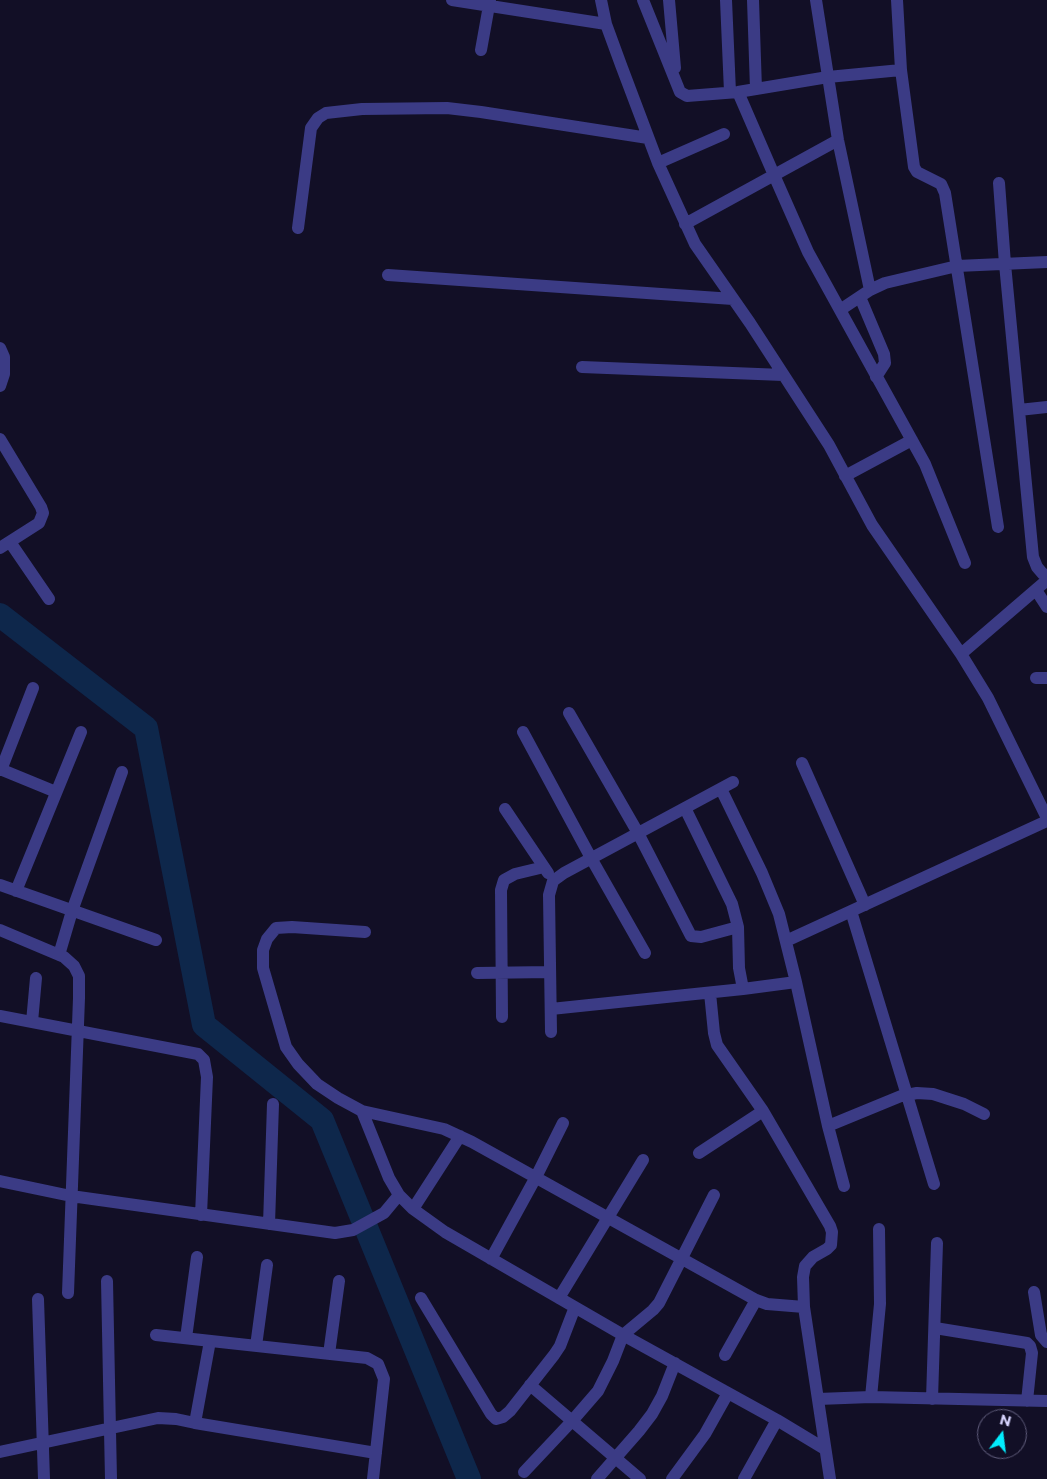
<!DOCTYPE html>
<html>
<head>
<meta charset="utf-8">
<style>
  body { margin:0 }
  #map { position:relative; width:1047px; height:1479px; overflow:hidden; background:#120f26; font-family:Montserrat,sans-serif }
  canvas { display:block }
  .north { position:absolute; left:977px; top:1409px; width:50px; height:50px; box-sizing:border-box; background:#120f26; border:1px solid #615e7d; border-radius:50%; rotate:15deg; font-size:14px; font-weight:700; line-height:20px; text-align:center; color:#d8d4ff }
  .north::after { content:''; display:block; margin:auto; width:18px; height:22px; background:#02ecfd; clip-path:polygon(50% 0,100% 100%,50% 72%,0 100%) }
</style>
</head>
<body>
<div id="map">
<canvas width="1047" height="1479"></canvas>
<div class="north">N</div>
</div>
<script>
const context = document.querySelector('canvas').getContext('2d');
context.lineJoin = 'round';
const shape = rows => new Path2D(rows.map(r => 'M' + r).join(''));
function strokePath(path, color, width, dash) { context.strokeStyle = color; context.lineWidth = width; context.lineCap = dash ? 'butt' : 'round'; context.setLineDash(dash || []); context.stroke(path); }
strokePath(shape([
  [0,615,146,728,204,1025,322,1120,469,1479]
]), '#0e274b', 24);
strokePath(shape([
  [452,0,606,24],
  [601,0,606,24,621,65,658,163,695,244,750,323,829,445,872,525,961,654,988,698,1047,818],
  [643,0,680,92,687,96,738,92,828,77,901,70],
  [669,0,675,68],
  [726,0,730,92],
  [753,0,756,89],
  [816,0,838,140,870,290],
  [897,0,901,70,914,167,917,172,941,184,945,193,998,527],
  [481,50,490,0],
  [738,92,774,175,808,252,925,464,965,563],
  [658,163,724,134],
  [999,183,1005,264,1033,557,1037,567,1043,574,1047,575],
  [685,224,838,140],
  [298,228,311,128,318,118,326,113,362,109,447,108,481,112,648,138],
  [388,275,733,299],
  [860,297,884,354,885,363,876,377],
  [840,310,870,290,885,283,957,266,1047,262],
  [0,348,4,357,4,374,0,386],
  [582,367,783,375],
  [1019,410,1047,407],
  [0,439,41,507,43,513,39,523,0,548],
  [845,476,912,440],
  [10,542,49,599],
  [1036,590,1047,607],
  [961,654,1047,580],
  [1036,678,1047,678],
  [569,713,638,833,691,936,701,937,738,927],
  [523,732,591,858,645,953],
  [802,763,865,905],
  [0,769,56,792],
  [1,770,33,688],
  [721,789,762,873,779,914,796,982,828,1126,844,1186],
  [685,808,732,904,738,927,739,968,743,989],
  [505,809,548,873],
  [0,885,156,940],
  [16,891,81,732],
  [851,911,934,1184],
  [0,930,64,957,74,966,79,976,79,998,68,1293],
  [365,932,292,927,276,928,267,939,263,950,263,968,286,1047,298,1064,317,1084,338,1098,362,1111,444,1129,472,1142,756,1300,767,1304,804,1307],
  [786,941,1047,821],
  [59,955,72,911,122,772],
  [477,973,550,972],
  [710,993,714,1033,717,1045,763,1111,830,1226,832,1232,831,1245,827,1249,813,1257,805,1266,803,1277,804,1307,830,1479],
  [551,1009,743,989,796,982],
  [0,1016,198,1054,204,1060,207,1077,201,1215],
  [502,1017,501,890,504,880,515,874,544,867],
  [32,1022,36,978],
  [551,1032,549,895,553,881,564,873,733,782],
  [362,1111,389,1178,399,1195,413,1209,445,1232,623,1335,777,1420,825,1449],
  [828,1126,901,1096,917,1093,933,1094,964,1104,984,1114],
  [699,1153,763,1111],
  [0,1181,71,1196,335,1233,353,1230,384,1213,399,1195],
  [413,1209,460,1136],
  [269,1224,273,1104],
  [491,1259,536,1177,563,1123],
  [107,1281,111,1479],
  [1034,1292,1041,1335,1047,1342],
  [421,1298,491,1414,496,1419,503,1417,510,1411,554,1355,560,1346,575,1307],
  [559,1298,643,1160],
  [38,1299,44,1479],
  [935,1328,1027,1343,1030,1346,1032,1353,1027,1401],
  [156,1335,367,1358,378,1364,384,1379,373,1479],
  [186,1338,197,1257],
  [256,1346,267,1265],
  [329,1354,339,1281],
  [725,1355,756,1300],
  [530,1385,640,1479],
  [871,1397,880,1304,879,1229],
  [818,1399,871,1397,1047,1401],
  [932,1399,937,1243],
  [195,1423,210,1341],
  [0,1452,158,1418,176,1419,195,1423,376,1453],
  [524,1472,572,1421,598,1391,613,1361,623,1335,653,1310,659,1303,714,1195],
  [597,1479,639,1431,652,1414,662,1396,675,1363],
  [672,1479,705,1434,728,1393],
  [744,1479,777,1420]
]), '#3b3b85', 12);
</script>
</body>
</html>
